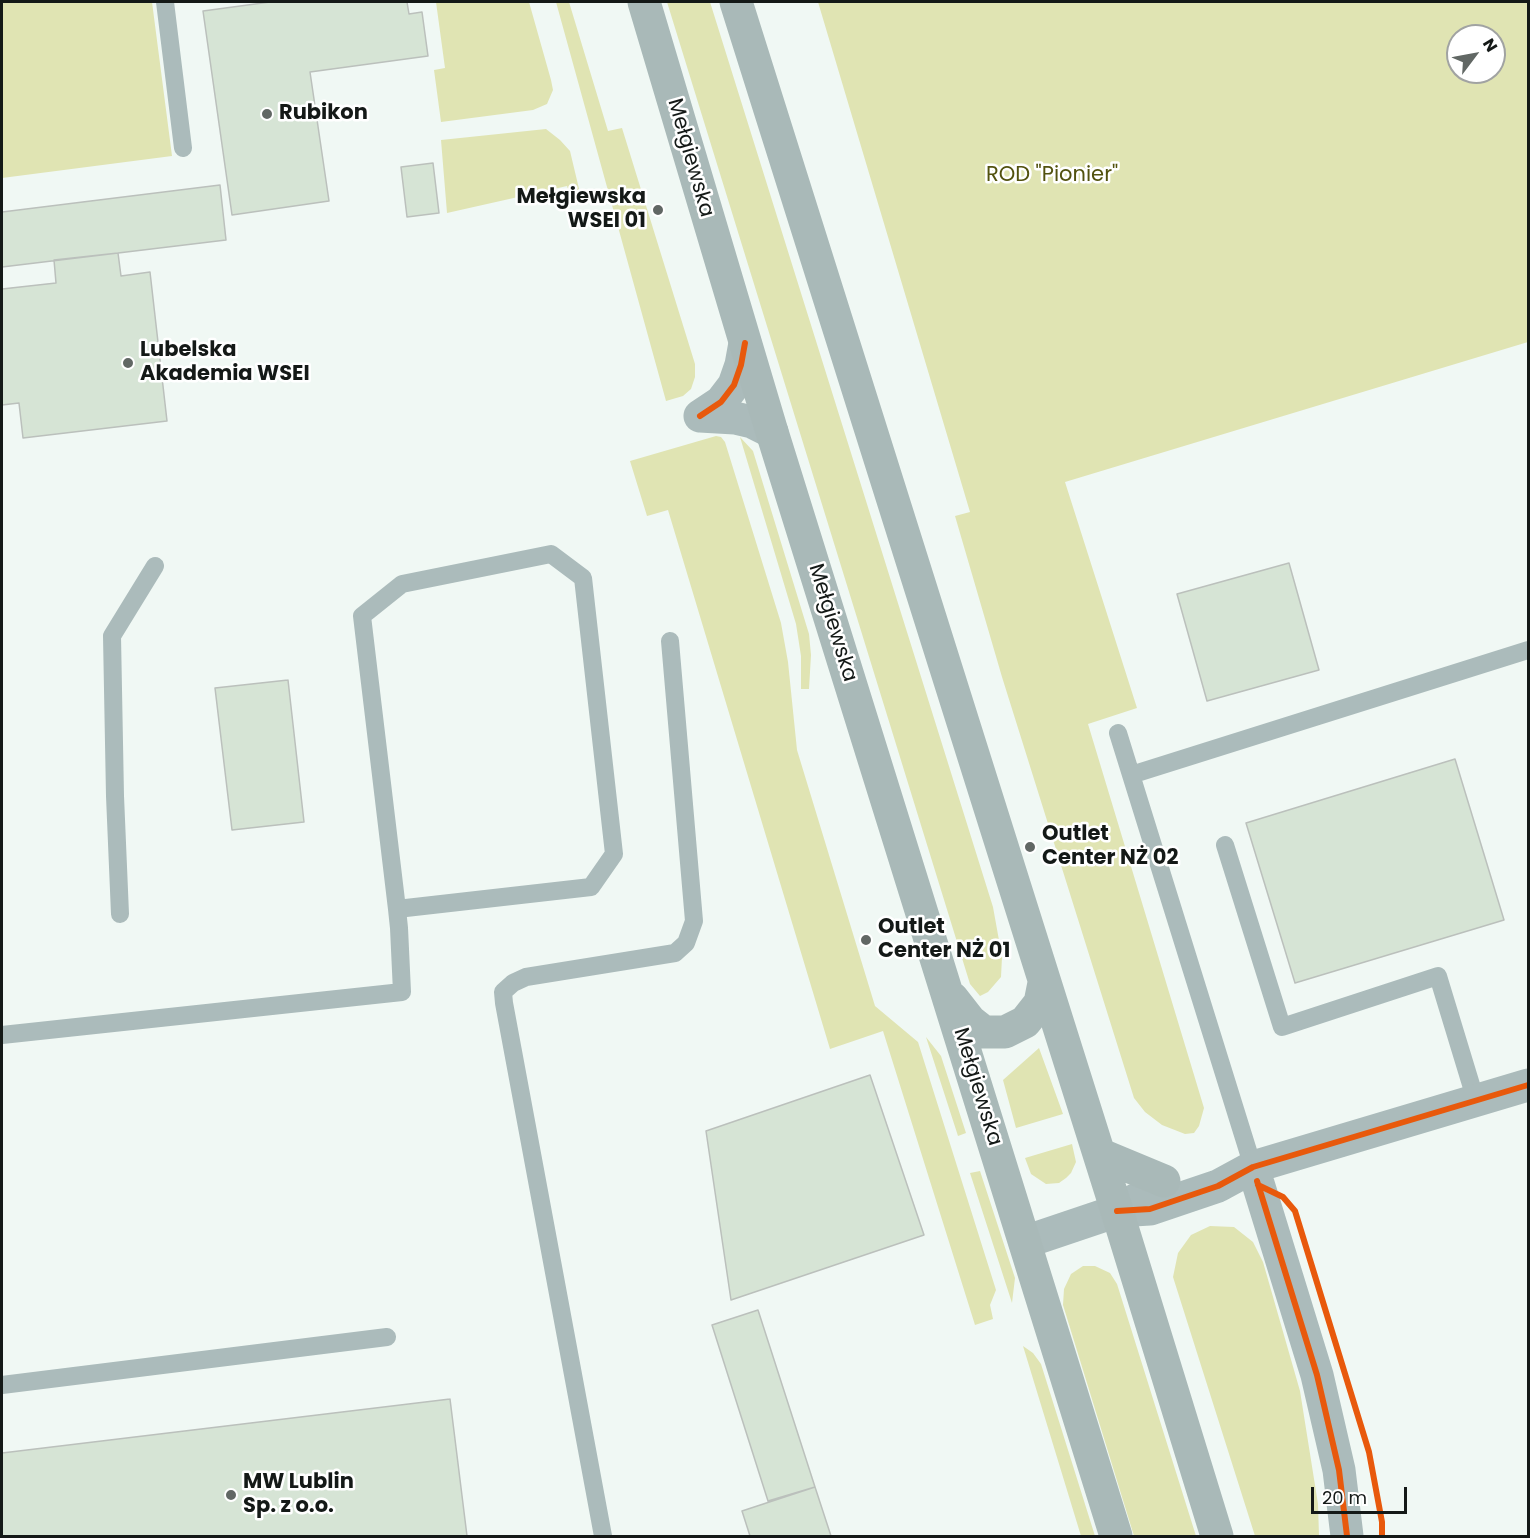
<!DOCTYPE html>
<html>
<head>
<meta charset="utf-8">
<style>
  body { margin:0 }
  #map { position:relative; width:1530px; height:1538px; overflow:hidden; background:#f0f8f4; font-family:Poppins,sans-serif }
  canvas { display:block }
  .frame { position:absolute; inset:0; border:3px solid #141917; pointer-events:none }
  .north { position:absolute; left:1446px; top:24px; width:60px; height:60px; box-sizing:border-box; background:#fff; border:2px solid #a1a3a2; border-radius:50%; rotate:58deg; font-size:16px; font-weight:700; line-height:24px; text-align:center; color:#141917 }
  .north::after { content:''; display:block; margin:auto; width:21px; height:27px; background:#616764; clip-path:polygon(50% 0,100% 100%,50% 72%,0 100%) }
  .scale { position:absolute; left:1311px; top:1487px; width:96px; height:27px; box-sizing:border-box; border:3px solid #141917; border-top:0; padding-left:8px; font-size:18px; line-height:21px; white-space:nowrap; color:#141917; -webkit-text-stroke:4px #fff; paint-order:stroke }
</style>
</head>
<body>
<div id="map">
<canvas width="1530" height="1538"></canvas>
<div class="frame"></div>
<div class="north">N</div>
<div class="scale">20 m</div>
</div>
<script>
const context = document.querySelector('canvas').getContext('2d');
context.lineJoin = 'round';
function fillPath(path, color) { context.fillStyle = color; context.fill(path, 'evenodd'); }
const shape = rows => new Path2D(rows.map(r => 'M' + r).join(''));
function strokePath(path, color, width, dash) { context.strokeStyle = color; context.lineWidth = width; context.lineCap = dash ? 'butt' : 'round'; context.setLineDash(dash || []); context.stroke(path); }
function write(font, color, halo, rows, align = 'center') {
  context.font = font + ' Poppins,sans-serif'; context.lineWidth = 5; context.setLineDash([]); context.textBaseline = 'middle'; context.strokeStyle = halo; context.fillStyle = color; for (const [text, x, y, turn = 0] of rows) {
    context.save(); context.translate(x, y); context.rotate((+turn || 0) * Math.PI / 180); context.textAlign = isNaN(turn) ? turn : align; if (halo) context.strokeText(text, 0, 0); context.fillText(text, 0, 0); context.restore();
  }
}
fillPath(shape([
  [2,2,152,2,172,156,2,178],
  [436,2,529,2,551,80,553,90,547,104,533,110,441,122,434,70,445,68],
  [556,2,569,2,608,131,622,128,695,364,695,377,691,389,683,396,666,401],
  [667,2,710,2,993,907,1002,957,1001,977,988,992,980,996,970,984],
  [818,2,1528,2,1528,342,1065,482,1137,708,1088,724,1204,1108,1199,1126,1194,1133,1185,1134,1162,1125,1145,1112,1134,1098,1002,677,955,516,970,512],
  [1458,36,1494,36,1494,72,1458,72],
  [546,129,560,140,570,151,580,193,580,202,573,205,567,186,447,213,441,140],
  [716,436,721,437,725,442,781,623,788,662,797,750,875,1006,918,1042,996,1290,990,1305,993,1319,975,1325,883,1031,830,1049,668,510,647,516,630,461],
  [740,437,753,451,809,634,811,655,809,689,801,689,801,656,796,624],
  [926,1037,941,1056,966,1133,958,1136],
  [1039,1048,1063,1114,1016,1128,1003,1080],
  [1072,1144,1076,1162,1071,1173,1066,1178,1059,1183,1046,1184,1031,1174,1025,1158],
  [980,1171,1015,1278,1012,1303,970,1173],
  [1210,1226,1234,1227,1253,1242,1263,1262,1300,1391,1318,1504,1319,1536,1255,1536,1173,1277,1178,1253,1191,1235],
  [1083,1266,1095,1266,1110,1273,1117,1284,1196,1536,1134,1536,1063,1305,1064,1289,1071,1274],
  [1023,1346,1033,1353,1041,1364,1095,1536,1081,1536]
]), '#e0e4b3');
const building = shape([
  [270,2,407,2,409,14,422,12,428,56,310,72,329,201,232,215,203,11,270,2],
  [433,163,439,213,407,217,401,167,433,163],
  [220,185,226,240,2,267,2,212,220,185],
  [118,253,121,276,150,272,167,421,23,438,19,403,2,405,2,289,56,283,54,260,118,253],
  [1289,563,1319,670,1207,701,1177,594,1289,563],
  [288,680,304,822,232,830,215,688,288,680],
  [1455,759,1504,920,1295,983,1246,823,1455,759],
  [870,1075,924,1235,731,1300,706,1131,870,1075],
  [758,1310,815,1487,768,1501,712,1325,758,1310],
  [450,1399,467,1536,2,1536,2,1453,450,1399],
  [815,1487,831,1536,750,1536,742,1511,815,1487]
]);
fillPath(building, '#d6e4d5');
strokePath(building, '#bbc0bc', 1.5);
strokePath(shape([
  [165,2,183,148],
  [1118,733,1253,1167],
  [1131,775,1528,650],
  [1225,845,1282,1027,1438,976,1476,1101],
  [120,914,115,796,112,636,155,566],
  [2,1035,402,992,399,928,397,909,362,616,402,584,551,554,583,578,614,854,591,887,397,909],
  [2,1385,387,1337],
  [603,1536,504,1003,503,992,513,983,526,977,675,953,686,943,694,921,670,641]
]), '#abbbbb', 18);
strokePath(shape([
  [700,416,721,402,734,385,741,365,745,343],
  [700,416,735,418,752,422,772,432],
  [1253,1167,1317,1375,1339,1470,1347,1536],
  [1117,1211,1150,1209,1218,1186,1253,1167,1528,1085],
  [1025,1242,1117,1211,1135,1200]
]), '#abbbbb', 33);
strokePath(shape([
  [644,2,772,432,1116,1536],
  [736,2,1117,1211,1217,1536],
  [952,998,970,1021,984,1032,1005,1032,1025,1022,1040,1003,1044,983],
  [1099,1154,1164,1181]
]), '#a9b9b8', 33);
strokePath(shape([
  [700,416,721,402,734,385,741,365,745,343],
  [1257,1181,1317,1375,1339,1470,1347,1536],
  [1258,1185,1283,1197,1295,1211,1369,1452,1382,1522,1382,1536],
  [1117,1211,1150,1209,1218,1186,1253,1167,1528,1085]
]), '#e8590c', 6);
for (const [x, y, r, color] of [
  [267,114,6,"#616764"],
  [658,210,6,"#616764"],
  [128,363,6,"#616764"],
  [1030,847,6,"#616764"],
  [866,940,6,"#616764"],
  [231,1495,6,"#616764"]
]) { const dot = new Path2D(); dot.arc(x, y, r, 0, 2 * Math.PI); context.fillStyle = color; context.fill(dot); strokePath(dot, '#fff', 2); }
write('bold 21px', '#141917', '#fff', [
  ["Rubikon",279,114],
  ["Mełgiewska",646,198,"right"],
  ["WSEI 01",646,222,"right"],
  ["Lubelska",140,351],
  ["Akademia WSEI",140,375],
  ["Outlet",1042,835],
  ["Center NŻ 02",1042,859],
  ["Outlet",878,928],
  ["Center NŻ 01",878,952],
  ["MW Lublin",243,1483],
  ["Sp. z o.o.",243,1507]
], 'left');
write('21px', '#141917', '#fff', [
  ["Mełgiewska",690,158,74],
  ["Mełgiewska",832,623,73],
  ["Mełgiewska",977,1087,73]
]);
write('21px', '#52520f', '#fff', [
  ["ROD \"Pionier\"",1052,176]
]);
</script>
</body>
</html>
